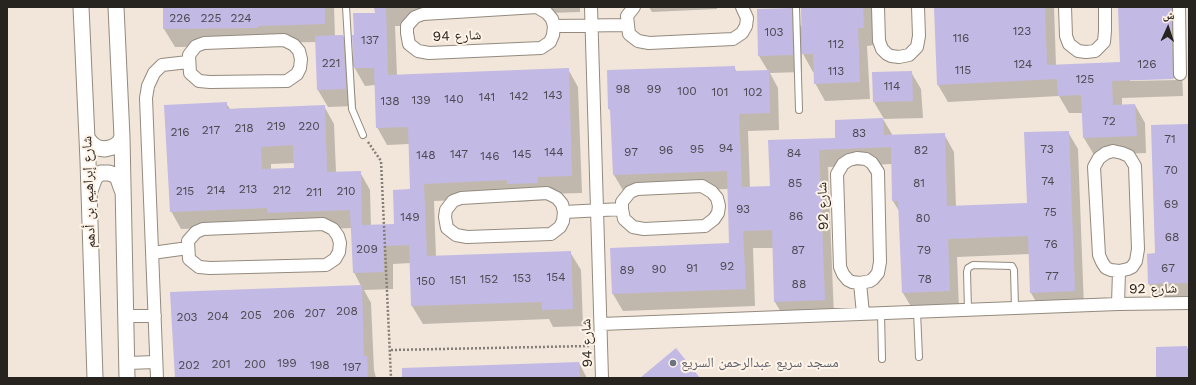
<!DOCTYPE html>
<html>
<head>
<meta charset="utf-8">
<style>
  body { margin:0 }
  #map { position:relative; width:1196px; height:385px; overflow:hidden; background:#f1e6d9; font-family:"Work Sans","Noto Naskh Arabic",sans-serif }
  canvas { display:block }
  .frame { position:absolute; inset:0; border:8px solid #27231f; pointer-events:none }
  .north { position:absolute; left:1148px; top:8px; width:40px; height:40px; -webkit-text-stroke:3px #fef3e6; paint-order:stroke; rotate:3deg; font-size:11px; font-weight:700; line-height:16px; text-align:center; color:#27231f }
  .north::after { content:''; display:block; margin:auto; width:14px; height:18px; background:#27231f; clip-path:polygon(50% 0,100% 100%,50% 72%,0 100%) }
</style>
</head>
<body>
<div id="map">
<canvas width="1196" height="385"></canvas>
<div class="frame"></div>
<div class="north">ش</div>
</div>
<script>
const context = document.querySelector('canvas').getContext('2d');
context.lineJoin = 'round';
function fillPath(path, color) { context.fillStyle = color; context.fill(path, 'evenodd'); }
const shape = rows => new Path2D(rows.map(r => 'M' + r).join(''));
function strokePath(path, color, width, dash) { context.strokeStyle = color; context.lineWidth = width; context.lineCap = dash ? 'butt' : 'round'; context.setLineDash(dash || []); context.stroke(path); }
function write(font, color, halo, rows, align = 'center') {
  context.font = font + ' "Work Sans","Noto Naskh Arabic",sans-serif'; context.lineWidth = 4; context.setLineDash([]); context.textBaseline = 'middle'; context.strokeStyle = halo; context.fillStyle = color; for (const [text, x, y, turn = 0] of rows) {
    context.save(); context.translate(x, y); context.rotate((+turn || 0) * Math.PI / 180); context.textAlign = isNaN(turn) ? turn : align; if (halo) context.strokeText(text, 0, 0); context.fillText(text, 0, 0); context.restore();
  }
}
fillPath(shape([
  [164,7,334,7,335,37,343,36,354,57,376,14,375,7,580,7,580,12,549,13,480,10,481,17,414,19,415,26,395,26,397,76,568,69,578,87,582,193,548,194,548,200,518,202,516,198,434,201,436,257,570,252,581,270,583,326,553,327,549,319,423,324,412,306,411,263,393,264,393,289,364,290,371,303,374,370,376,378,175,378,361,286,354,272,352,228,278,231,275,225,181,229,171,211,226,103,230,109,324,106,334,124,336,172,360,172,370,190,371,226,395,225,411,190,409,144,387,145,377,127,375,85,365,86,353,65,356,106,328,107,318,90,317,42,267,43,267,46,175,47,164,29],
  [295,163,295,169,271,170,271,164],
  [649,7,717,7,717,9,652,12],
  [812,7,872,7,874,45,867,46,870,99,825,101,815,83,815,72,813,72,802,52,802,72,770,73,778,88,779,130,748,131,750,188,771,187,769,141,836,139,836,121,884,119,874,102,911,72,921,89,923,118,883,119,893,136,944,134,954,152,956,207,1028,204,1068,132,1078,149,1084,308,1041,310,1031,293,1030,254,957,257,959,309,913,310,903,293,899,211,893,201,892,164,828,167,834,317,785,319,775,302,773,248,753,248,755,306,623,311,613,294,730,244,728,189,624,192,614,175,611,112,609,109,608,71,734,67,737,72,768,71,759,56,791,9,802,28],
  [935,7,1054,7,1056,66,1121,63,1119,7,1179,7,1183,96,1122,98,1122,106,1135,105,1145,123,1146,153,1094,155,1084,138,1083,113,1069,113,1059,96,948,102,938,85],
  [1178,78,1178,80,1130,81,1130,79],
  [1189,125,1189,301,1159,302,1149,284,1148,255,1156,254],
  [1187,347,1189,351,1189,378,1157,378],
  [579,363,587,378,418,378]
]), '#0003');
fillPath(shape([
  [163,7,325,7,325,24,258,26,258,28,163,29],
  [374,7,386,7,388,75,569,68,572,176,538,177,538,183,507,184,507,180,424,184,427,256,571,251,573,309,542,310,542,302,411,306,409,245,383,246,384,272,353,273,350,210,267,213,267,208,170,212,164,105,227,102,227,109,325,105,327,172,361,171,362,225,394,224,393,190,410,189,408,127,376,128,374,68,354,68,352,35,354,35,353,13,375,13],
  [293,145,294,168,262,169,261,147],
  [801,7,863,7,864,28,858,28,860,82,814,84,813,54,802,54],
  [934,7,1045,7,1047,65,1120,62,1118,7,1171,7,1173,79,1112,81,1113,105,1135,104,1137,136,1083,138,1081,95,1058,96,1057,79,937,85],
  [792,8,793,55,758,56,757,9],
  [343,35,346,89,317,90,315,36],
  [735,66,735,71,769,70,770,113,739,114,742,187,770,186,768,140,835,138,835,120,883,118,884,135,945,133,947,206,1027,203,1024,132,1069,131,1075,291,1030,293,1028,236,948,239,950,291,902,293,898,201,892,201,891,147,819,150,825,300,774,302,772,230,743,231,746,289,612,294,610,248,729,243,727,171,613,175,610,109,608,109,607,70],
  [912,71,913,101,873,102,872,72],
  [1189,124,1189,283,1148,284,1147,254,1155,253,1151,125],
  [362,285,364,356,367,356,368,378,175,378,170,292],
  [1187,346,1188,378,1156,378,1156,347],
  [676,348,700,378,640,378],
  [579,362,580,378,402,378,402,368]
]), '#c2b9e4');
const service = shape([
  [346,7,352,109,363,135],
  [796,7,799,110],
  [968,310,967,272,968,268,973,265,1012,266,1014,270,1015,308],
  [917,312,919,357],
  [881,313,882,359]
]);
const minor = shape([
  [537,7,547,13,552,19,554,26,553,35,550,42,541,48,429,53,418,51,409,44,407,33,407,26,415,17,423,14,537,7],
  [591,7,602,378],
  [634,7,627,16,629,34,638,41,649,43,733,39,742,33,746,26,747,18,742,7],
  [878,7,879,41,882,49,887,54,891,56,899,57,909,55,917,47,919,36,918,7],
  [1065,7,1066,36,1069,44,1078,51,1086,52,1095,51,1104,42,1105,31,1105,7],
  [1179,7,1180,74],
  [554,26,627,25],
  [284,40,294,45,299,51,301,59,300,68,297,74,287,81,210,82,199,81,190,73,189,55,196,46,204,43,284,40],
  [1113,151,1122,153,1129,156,1135,166,1138,249,1136,261,1132,267,1128,269,1119,271,1111,270,1106,268,1102,262,1099,255,1094,167,1099,158,1106,153,1113,151],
  [857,158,866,159,872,163,878,172,880,262,878,273,873,279,870,281,860,283,852,282,848,280,843,274,840,267,837,174,843,164,849,160,857,158],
  [702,186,712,192,717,198,719,206,718,213,714,219,705,226,644,229,633,227,624,219,622,209,622,202,630,192,637,189,702,186],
  [547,193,557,198,562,204,564,212,563,221,560,227,551,234,467,237,456,235,447,228,445,217,446,210,453,201,461,198,547,193],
  [564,212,622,209],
  [323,224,333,229,338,236,340,243,339,252,335,259,326,265,210,268,199,267,189,259,188,241,196,232,203,229,323,224],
  [152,253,188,248],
  [860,283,863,314],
  [1118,304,1119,271],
  [126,316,155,316],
  [601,324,1118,304,1189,303],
  [127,363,156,362],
  [157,378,146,98,148,86,154,73,162,65,188,62]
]);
const tertiary = shape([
  [81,7,88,161,95,378],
  [116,7,122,137,127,378],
  [87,138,92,144,98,148,105,149,113,147,119,143,122,137],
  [90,191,95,177,101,173,109,173,117,176,122,190]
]);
strokePath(service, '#948a7f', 8);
strokePath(minor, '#948a7f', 14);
strokePath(tertiary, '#948a7f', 17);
strokePath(shape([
  [368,142,381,161,391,378],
  [391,350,589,346]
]), '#847d75', 2.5, [2, 2]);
strokePath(service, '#fff', 6);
strokePath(minor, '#fff', 12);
strokePath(tertiary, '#fff', 15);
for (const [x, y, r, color] of [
  [673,363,4,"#6b7280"]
]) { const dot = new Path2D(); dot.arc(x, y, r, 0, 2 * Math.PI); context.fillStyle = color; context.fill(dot); strokePath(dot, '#fef3e6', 1.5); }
write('12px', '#4e4850', null, [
  ["226",180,18],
  ["225",211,18],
  ["224",241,18],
  ["123",1022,31],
  ["103",774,32],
  ["116",961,38],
  ["137",370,40],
  ["112",836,44],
  ["221",331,63],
  ["124",1023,64],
  ["126",1147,64],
  ["115",963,70],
  ["113",836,71],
  ["125",1085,79],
  ["114",892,86],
  ["98",623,89],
  ["99",654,89],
  ["100",687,91],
  ["101",720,92],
  ["102",753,92],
  ["143",553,95],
  ["142",519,96],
  ["141",487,97],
  ["140",454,99],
  ["139",421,100],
  ["138",390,101],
  ["72",1109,121],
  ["219",276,126],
  ["220",309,126],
  ["218",244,128],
  ["217",211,130],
  ["216",180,132],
  ["83",859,133],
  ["71",1170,139],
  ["94",726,148],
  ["95",697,149],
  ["73",1047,149],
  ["96",666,150],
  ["82",921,150],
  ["144",554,152],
  ["97",631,152],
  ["84",794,153],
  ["147",459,154],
  ["145",522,154],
  ["148",426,155],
  ["146",490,156],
  ["70",1171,170],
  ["74",1048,181],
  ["85",795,183],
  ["81",919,183],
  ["213",248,189],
  ["214",216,190],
  ["212",282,190],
  ["215",185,191],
  ["210",346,191],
  ["211",314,192],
  ["69",1171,204],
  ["93",743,209],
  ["75",1050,212],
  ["86",796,216],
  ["149",410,217],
  ["80",923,218],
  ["68",1172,237],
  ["76",1051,244],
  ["209",367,249],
  ["87",798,250],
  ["79",924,250],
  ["92",727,266],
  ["91",692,268],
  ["67",1168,268],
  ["90",659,269],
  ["89",627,270],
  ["77",1052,276],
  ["154",556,277],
  ["153",522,278],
  ["152",489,279],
  ["78",925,279],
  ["151",458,280],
  ["150",426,281],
  ["88",799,284],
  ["208",347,311],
  ["207",315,313],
  ["206",284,314],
  ["205",251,315],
  ["204",218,316],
  ["203",187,317],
  ["199",287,363],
  ["201",221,364],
  ["200",255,364],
  ["202",189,365],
  ["198",320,365],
  ["197",352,367]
]);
write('14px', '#27231f', '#fef3e6', [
  ["شارع 94",457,36,-2],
  ["شارع إبراهيم بن أدهم",89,192,-92],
  ["شارع 92",823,206,-92],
  ["شارع 92",1153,289,-1],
  ["شارع 94",587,343,-92]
]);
write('14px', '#5b616d', '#fef3e6', [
  ["مسجد سريع عبدالرحمن السريع",681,363]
], 'left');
</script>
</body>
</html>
